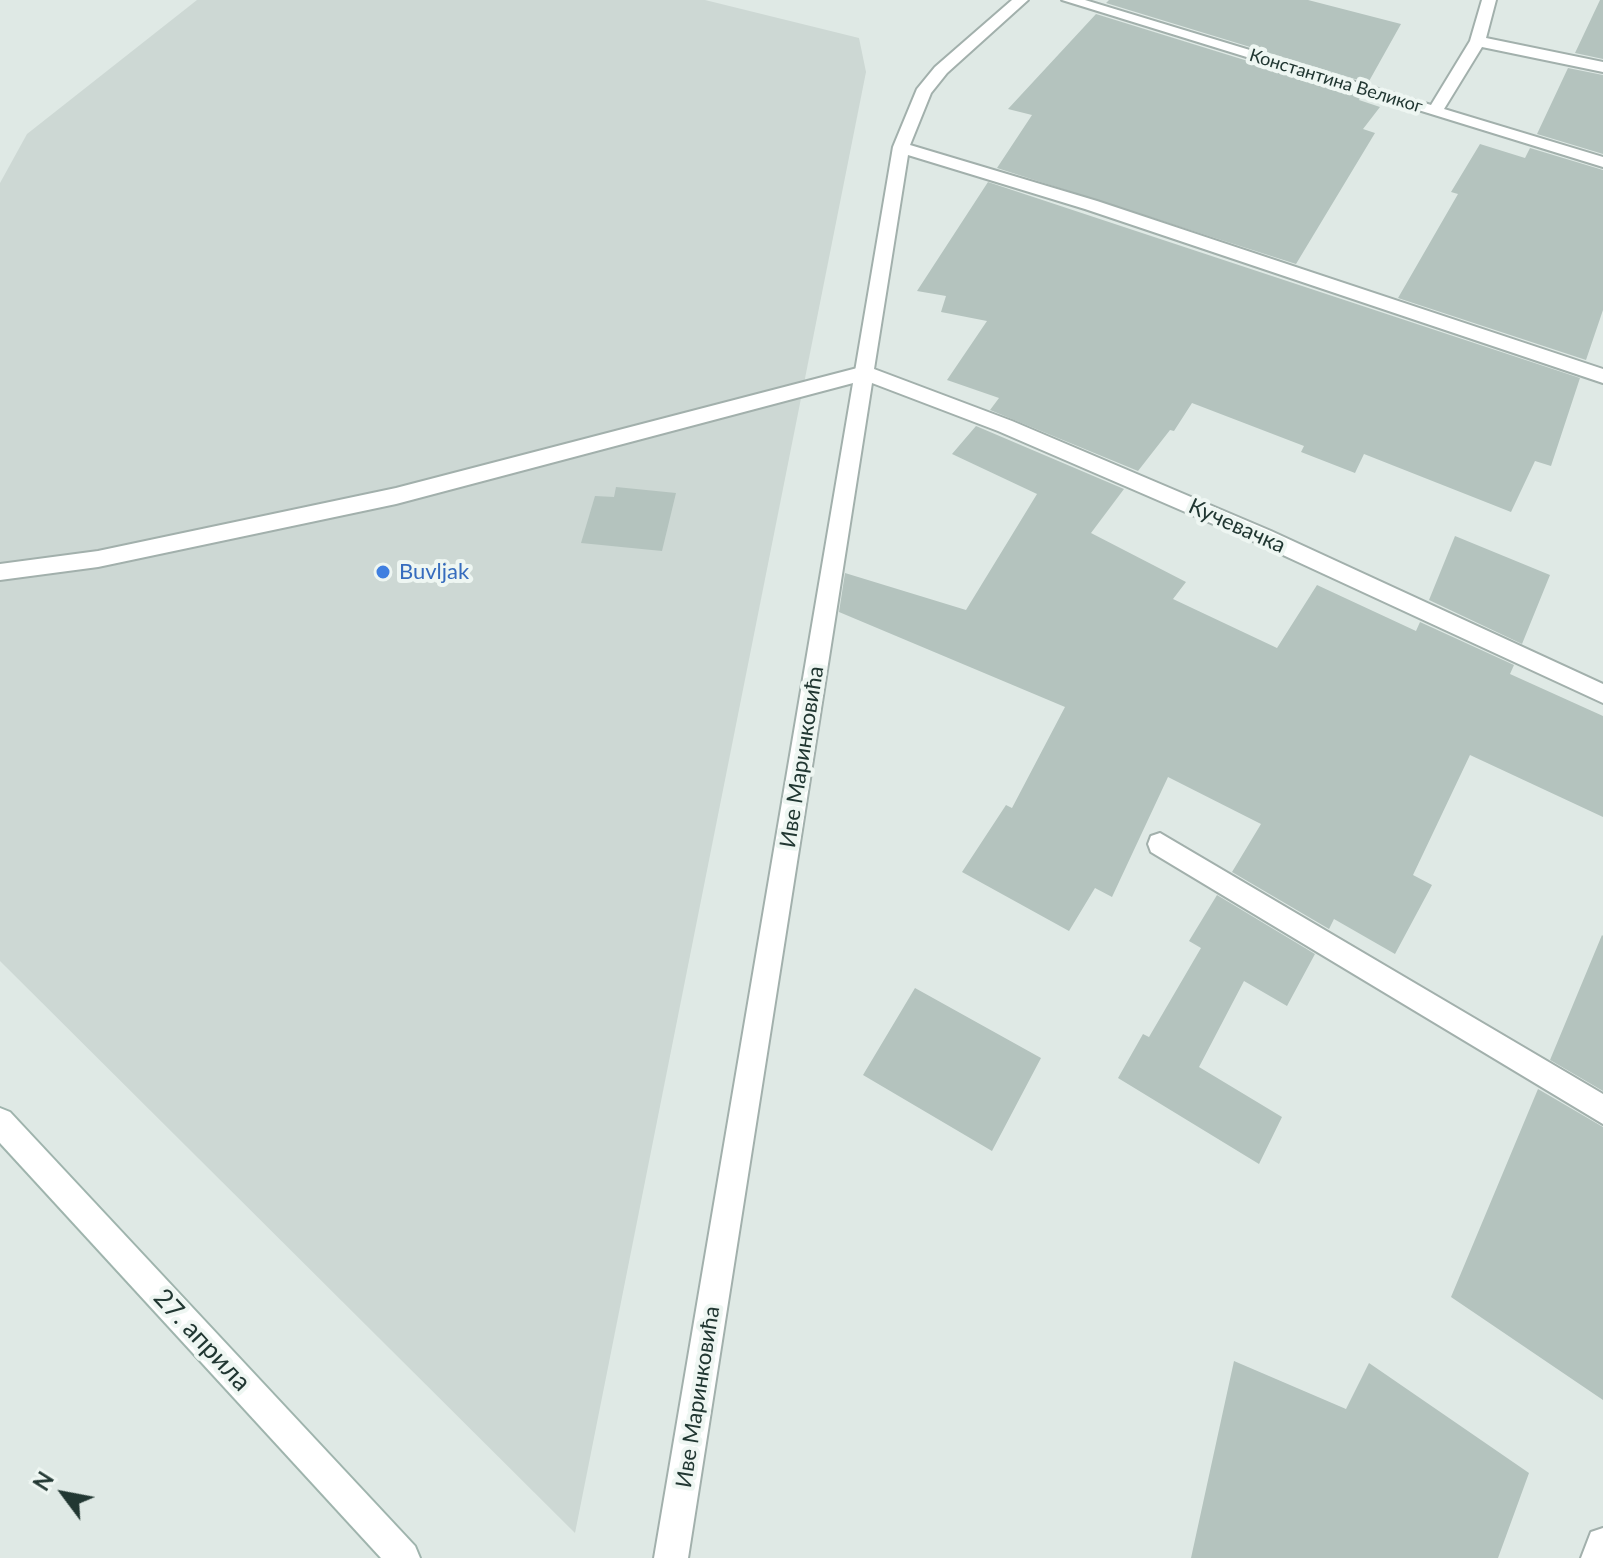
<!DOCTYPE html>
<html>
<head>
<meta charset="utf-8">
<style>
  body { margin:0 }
  #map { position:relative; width:1603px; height:1558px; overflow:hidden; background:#dfe9e5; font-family:Lato,sans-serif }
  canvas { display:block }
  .north { position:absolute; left:24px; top:1454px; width:80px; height:80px; -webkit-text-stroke:6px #eef6f2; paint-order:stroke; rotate:302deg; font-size:22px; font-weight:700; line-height:32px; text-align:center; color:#213732 }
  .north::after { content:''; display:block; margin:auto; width:28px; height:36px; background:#213732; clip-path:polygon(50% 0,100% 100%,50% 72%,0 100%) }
</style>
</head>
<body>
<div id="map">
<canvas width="1603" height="1558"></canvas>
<div class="north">N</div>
</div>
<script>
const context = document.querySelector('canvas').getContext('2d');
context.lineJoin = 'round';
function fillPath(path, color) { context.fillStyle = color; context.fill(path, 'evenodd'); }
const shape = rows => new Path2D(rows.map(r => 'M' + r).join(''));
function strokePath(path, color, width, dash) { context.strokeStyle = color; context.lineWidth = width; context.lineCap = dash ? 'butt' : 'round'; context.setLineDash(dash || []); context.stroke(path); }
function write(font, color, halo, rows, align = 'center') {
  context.font = font + ' Lato,sans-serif'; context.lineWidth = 8; context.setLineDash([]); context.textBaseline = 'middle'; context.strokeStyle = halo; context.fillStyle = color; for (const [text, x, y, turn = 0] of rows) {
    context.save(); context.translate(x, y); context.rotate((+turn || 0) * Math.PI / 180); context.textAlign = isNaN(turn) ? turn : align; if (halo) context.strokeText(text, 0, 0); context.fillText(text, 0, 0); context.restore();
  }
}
fillPath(shape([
  [197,0,705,0,859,38,866,72,575,1533,0,961,0,183,27,134]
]), '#cdd8d4');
fillPath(shape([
  [1109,0,1308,0,1401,24,1368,83,1106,3],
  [1600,0,1603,0,1603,59,1575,53],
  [1096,14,1361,96,1359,100,1380,107,1363,129,1375,133,1296,264,997,168,1032,115,1008,109],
  [1568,68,1603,75,1603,154,1537,134],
  [1480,144,1525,158,1530,148,1603,170,1603,310,1586,360,1398,298,1458,194,1451,192],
  [988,182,1580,378,1551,466,1535,461,1511,512,1364,454,1355,473,1301,452,1304,446,1192,403,1174,431,1170,430,1138,471,990,410,999,398,947,380,987,321,941,312,946,296,917,291],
  [976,426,1124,489,1091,533,1186,582,1173,599,1277,648,1317,585,1416,631,1420,622,1514,665,1510,674,1603,716,1603,817,1470,755,1413,875,1432,885,1395,954,1334,919,1329,929,1232,872,1261,824,1168,777,1112,897,1095,888,1069,931,962,872,1006,805,1012,808,1065,707,839,612,845,573,966,610,1037,494,952,454],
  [616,487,676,493,662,551,581,543,595,496,614,497],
  [1455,536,1550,575,1522,644,1429,600],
  [1217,895,1315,954,1287,1006,1244,981,1199,1067,1282,1117,1259,1164,1118,1078,1143,1034,1149,1037,1201,948,1189,941],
  [1602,935,1603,936,1603,1091,1550,1060],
  [915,988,1041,1058,992,1151,863,1075],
  [1538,1089,1603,1127,1603,1400,1451,1297],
  [1234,1361,1346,1409,1369,1363,1529,1473,1498,1558,1191,1558]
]), '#b4c3be');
const service = shape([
  [865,366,872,368,875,373,872,378,396,504,98,567,0,580,0,564,98,551,396,488,865,366]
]);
const minor = shape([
  [1012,0,1028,0,947,73,931,93,910,145,1097,201,1603,369,1603,383,1085,209,908,155,874,369,1012,421,1271,531,1603,684,1603,703,1257,543,998,431,872,383,688,1558,654,1558,893,147,917,89,935,67,1012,0],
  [1062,0,1085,0,1431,105,1470,41,1482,0,1496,0,1486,38,1603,62,1603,72,1482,47,1444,109,1603,157,1603,167,1062,0],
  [1160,833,1603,1094,1603,1124,1151,852,1148,844,1151,836,1160,833],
  [1603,1528,1603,1558,1581,1558,1591,1532,1603,1528]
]);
const secondary = shape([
  [0,1108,10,1112,415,1546,420,1558,381,1558,0,1143,0,1108]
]);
strokePath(service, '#a2b0ac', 4);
strokePath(minor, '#a2b0ac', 4);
strokePath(secondary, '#9fb4ad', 4);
fillPath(service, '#fff');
fillPath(minor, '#fff');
fillPath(secondary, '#fff');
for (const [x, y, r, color] of [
  [383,572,8,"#3f7fe0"]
]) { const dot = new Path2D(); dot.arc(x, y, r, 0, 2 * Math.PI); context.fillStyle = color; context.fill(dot); strokePath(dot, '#eef6f2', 3); }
write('18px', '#213732', '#eef6f2', [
  ["Константина Великог",1336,81,17]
]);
write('22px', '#213732', '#eef6f2', [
  ["Кучевачка",1237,526,24],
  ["Иве Маринковића",802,757,-81],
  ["Иве Маринковића",698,1397,-81]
]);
write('22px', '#366cbe', '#eef6f2', [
  ["Buvljak",399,572]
], 'left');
write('26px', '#213732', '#eef6f2', [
  ["27. априла",202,1340,47]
]);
</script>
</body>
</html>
